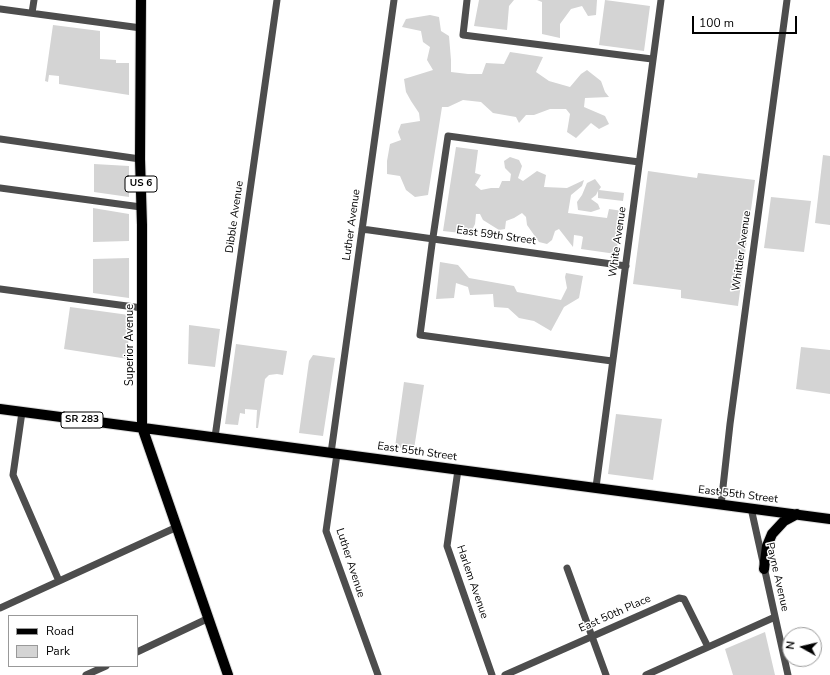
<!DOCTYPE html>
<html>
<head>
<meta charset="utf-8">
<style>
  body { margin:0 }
  #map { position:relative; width:830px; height:675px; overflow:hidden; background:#fff; font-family:"Nunito Sans",sans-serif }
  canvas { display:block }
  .legend { position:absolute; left:8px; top:615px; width:130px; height:52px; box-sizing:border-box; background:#fff; border:1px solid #999; margin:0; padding:5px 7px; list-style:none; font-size:12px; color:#000 }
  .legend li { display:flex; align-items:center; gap:8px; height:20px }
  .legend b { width:20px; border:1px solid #999 }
  .north { position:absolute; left:782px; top:627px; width:40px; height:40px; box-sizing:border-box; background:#fff; border:1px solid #999; border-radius:50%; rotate:278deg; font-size:11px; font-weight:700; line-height:16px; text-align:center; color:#000 }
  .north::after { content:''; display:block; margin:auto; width:14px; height:18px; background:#000; clip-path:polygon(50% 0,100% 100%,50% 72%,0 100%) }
  .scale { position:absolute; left:692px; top:16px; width:105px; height:18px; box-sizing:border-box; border:2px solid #000; border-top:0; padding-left:5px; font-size:12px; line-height:14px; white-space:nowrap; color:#000; -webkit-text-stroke:3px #fff; paint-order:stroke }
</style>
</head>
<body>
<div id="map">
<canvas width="830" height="675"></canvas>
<ul class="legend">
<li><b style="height:5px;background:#000"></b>Road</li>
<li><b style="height:11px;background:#d4d4d4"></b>Park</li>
</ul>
<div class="north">N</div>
<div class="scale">100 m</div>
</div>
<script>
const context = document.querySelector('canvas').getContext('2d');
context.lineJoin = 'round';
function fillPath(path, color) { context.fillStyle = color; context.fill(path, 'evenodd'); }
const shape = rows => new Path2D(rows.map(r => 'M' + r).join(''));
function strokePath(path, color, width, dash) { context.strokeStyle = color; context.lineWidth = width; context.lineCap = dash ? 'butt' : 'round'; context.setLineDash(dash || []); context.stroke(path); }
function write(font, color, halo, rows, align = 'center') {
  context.font = font + ' "Nunito Sans",sans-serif'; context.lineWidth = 3; context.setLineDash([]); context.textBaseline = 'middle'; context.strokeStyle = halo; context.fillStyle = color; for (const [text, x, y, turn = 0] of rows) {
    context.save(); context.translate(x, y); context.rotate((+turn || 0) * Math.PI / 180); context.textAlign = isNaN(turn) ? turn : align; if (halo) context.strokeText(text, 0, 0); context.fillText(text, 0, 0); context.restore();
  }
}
fillPath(shape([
  [479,0,514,0,509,6,507,30,474,26],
  [537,0,597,0,596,15,588,16,582,6,571,9,560,24,560,38,542,34,542,2],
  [605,0,650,6,644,51,599,45],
  [430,15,439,17,441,31,449,36,451,60,451,72,468,74,482,74,486,63,504,64,510,52,543,57,536,72,549,81,570,87,581,74,587,70,601,81,605,92,609,97,585,98,584,107,605,116,609,124,599,129,591,123,576,138,567,132,570,114,566,109,550,109,534,115,526,115,519,123,516,117,493,113,481,102,463,100,448,107,442,107,428,195,415,197,406,190,400,176,387,174,387,161,390,144,401,140,398,132,401,124,420,121,419,113,411,101,406,92,404,79,433,70,427,60,430,47,423,42,421,31,402,27,406,19],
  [53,25,100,31,100,59,116,60,116,63,129,63,129,95,59,84,59,76,49,75,48,82,45,81],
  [456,147,478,150,475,173,481,175,475,185,481,190,491,188,499,188,502,181,510,181,511,174,505,168,504,161,510,157,519,160,522,166,518,178,523,181,537,171,546,175,544,187,567,188,584,180,582,186,571,195,568,213,607,218,609,209,623,211,616,254,581,249,583,237,581,236,574,235,573,247,559,229,555,231,552,240,547,244,539,242,527,225,526,217,522,213,514,218,506,221,505,229,499,230,483,220,480,214,476,214,475,224,470,234,443,231],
  [823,155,830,156,830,225,815,223],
  [94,164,129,166,129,197,94,192],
  [648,171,697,178,698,173,755,180,738,306,681,298,681,290,633,284],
  [595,179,601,187,599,190,624,193,623,201,598,198,598,191,596,195,591,199,598,204,600,209,591,212,578,210,577,202,582,195,587,183],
  [771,197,811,201,804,252,764,248],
  [93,208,129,214,129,241,93,242],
  [129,258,129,298,93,293,93,259],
  [440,262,458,265,469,278,514,286,517,292,561,300,567,288,565,277,566,273,583,276,579,298,564,307,551,331,534,321,519,318,508,308,494,307,493,294,470,295,468,287,456,283,454,298,436,299],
  [70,307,129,315,128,359,64,349],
  [189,325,220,329,215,367,188,364],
  [236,344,287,351,283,375,277,374,269,375,265,379,258,428,256,428,257,410,245,409,245,414,240,413,238,425,225,424],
  [801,347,830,350,830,394,796,389],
  [313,355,335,358,323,436,299,433,309,361],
  [404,382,424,385,414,449,395,447],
  [616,414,662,419,653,480,608,474],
  [765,632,775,675,733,675,725,649]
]), '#d4d4d4');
const major = shape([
  [141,0,140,159,142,225,142,427,228,675],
  [0,409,830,519],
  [764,569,767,546,772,534,784,521,797,514]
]);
strokePath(major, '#dbdbdb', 12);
strokePath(shape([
  [467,0,463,35,652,59],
  [0,9,141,28],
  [32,13,34,0],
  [0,139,140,159],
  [0,188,141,207],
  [362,229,626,266],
  [0,289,142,308],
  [612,361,420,335,432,244,448,136,639,162],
  [22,412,13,475,59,581],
  [215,437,277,0],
  [331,453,394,0],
  [337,454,326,531,378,675],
  [458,470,447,546,492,675],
  [596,487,661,0],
  [721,505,730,424,787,0],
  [751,508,788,675],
  [567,568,606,675],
  [0,608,177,527],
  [137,652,209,618],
  [86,675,106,666],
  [505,675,679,598,684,599,708,647],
  [646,675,775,617]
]), '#4d4d4d', 7);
strokePath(major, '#000', 10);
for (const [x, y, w] of [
  [141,184,32],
  [82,420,42]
]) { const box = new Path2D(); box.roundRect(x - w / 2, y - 8, w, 16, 3); context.fillStyle = '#fff'; context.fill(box); strokePath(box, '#000', 1); }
write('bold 10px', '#000', null, [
  ["US 6",141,184],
  ["SR 283",82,420]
]);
write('11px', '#000', '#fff', [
  ["Dibble Avenue",235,217,-82],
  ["Luther Avenue",352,225,-82],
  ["East 59th Street",496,236,8],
  ["White Avenue",618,242,-82],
  ["Whittier Avenue",742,251,-82],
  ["Superior Avenue",130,345,-90],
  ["East 55th Street",417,452,8],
  ["East 55th Street",738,495,7],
  ["Luther Avenue",350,563,72],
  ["Payne Avenue",777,577,77],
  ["Harlem Avenue",472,582,71],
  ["East 50th Place",615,614,-24]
]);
</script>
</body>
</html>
